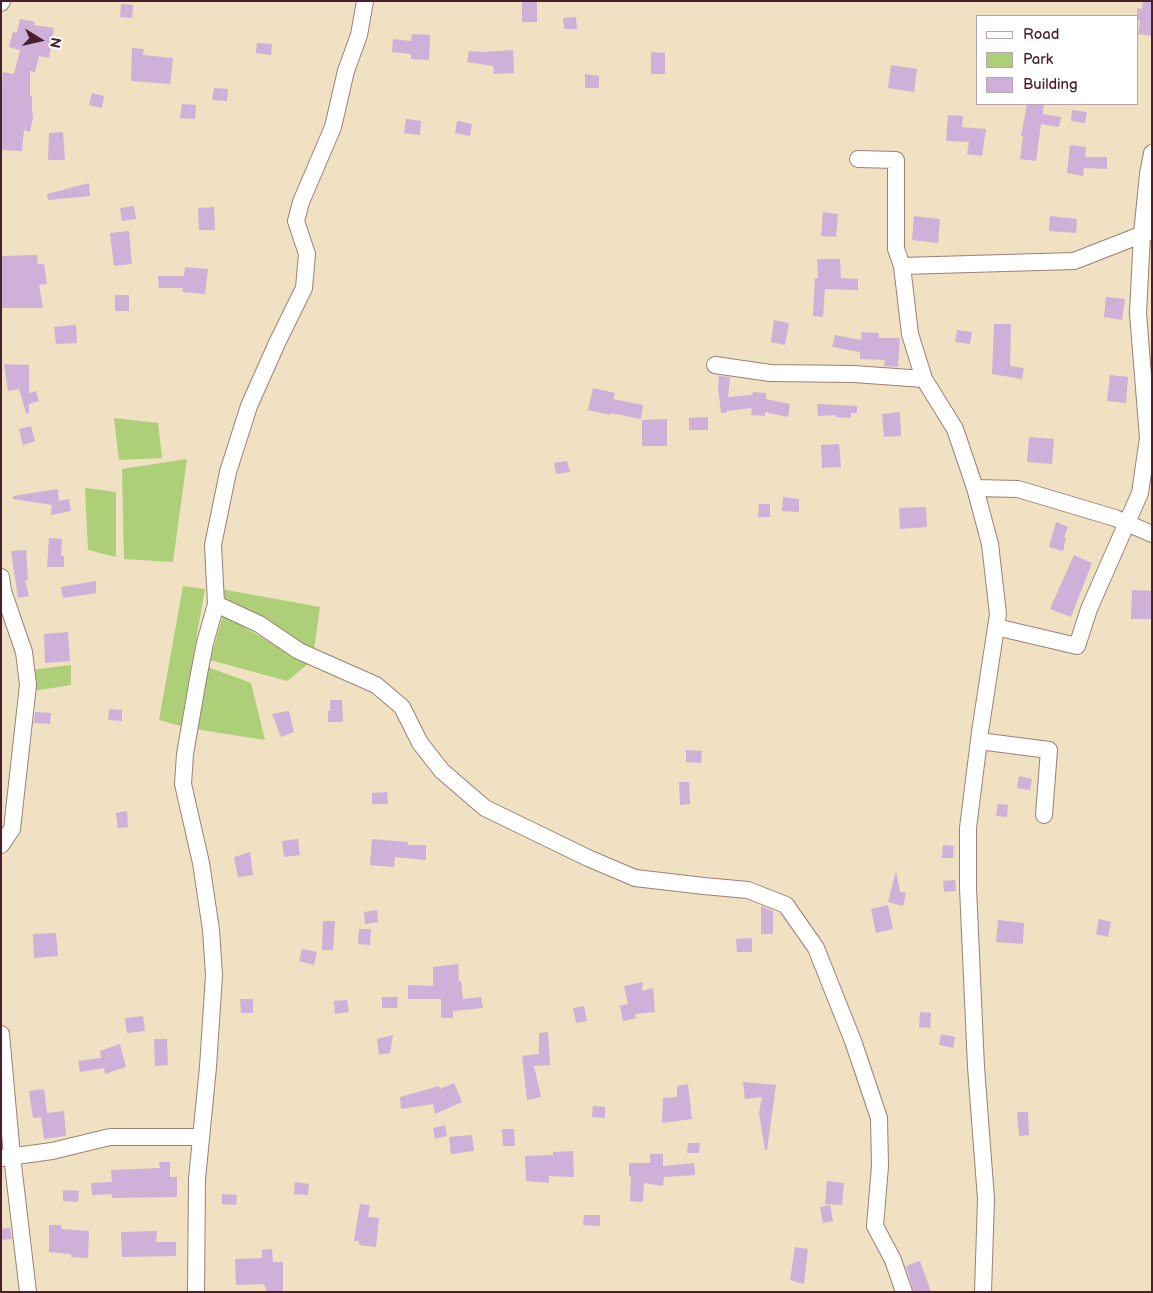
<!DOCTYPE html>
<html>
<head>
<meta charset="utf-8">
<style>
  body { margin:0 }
  #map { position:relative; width:1153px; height:1293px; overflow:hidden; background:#efe1c2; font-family:"Balsamiq Sans",sans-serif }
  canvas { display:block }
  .frame { position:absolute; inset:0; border:2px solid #4a1f2b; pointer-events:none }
  .legend { position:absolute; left:976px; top:15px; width:162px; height:90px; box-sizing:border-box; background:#fff; border:1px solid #b7a5aa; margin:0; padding:6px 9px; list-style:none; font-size:15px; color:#4a1f2b }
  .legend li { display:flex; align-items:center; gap:10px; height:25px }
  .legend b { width:25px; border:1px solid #b7a5aa }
  .north { position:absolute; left:15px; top:15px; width:50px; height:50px; -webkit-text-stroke:4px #fff; paint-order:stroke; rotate:100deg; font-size:14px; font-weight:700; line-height:20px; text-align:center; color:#4a1f2b }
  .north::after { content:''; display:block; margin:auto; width:18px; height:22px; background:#4a1f2b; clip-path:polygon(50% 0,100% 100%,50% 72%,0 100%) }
</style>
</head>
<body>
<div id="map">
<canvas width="1153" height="1293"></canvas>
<div class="frame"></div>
<ul class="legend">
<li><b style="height:6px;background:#fff"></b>Road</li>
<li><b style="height:14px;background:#accf78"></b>Park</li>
<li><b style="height:14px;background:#ceb0d8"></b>Building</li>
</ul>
<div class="north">N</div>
</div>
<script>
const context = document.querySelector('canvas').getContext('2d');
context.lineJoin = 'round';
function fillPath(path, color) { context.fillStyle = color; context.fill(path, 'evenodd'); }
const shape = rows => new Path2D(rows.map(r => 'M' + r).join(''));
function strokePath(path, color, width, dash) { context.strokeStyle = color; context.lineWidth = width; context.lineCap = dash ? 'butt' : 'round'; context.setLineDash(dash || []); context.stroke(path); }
fillPath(shape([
  [114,418,158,423,162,458,119,460],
  [187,459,173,562,124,559,122,469],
  [85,488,116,492,116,557,88,550],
  [183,586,205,589,181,726,159,720],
  [221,589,320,607,314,650,221,601],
  [223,615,308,664,287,681,210,660],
  [71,665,71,685,33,691,30,670],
  [205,666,251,683,265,740,195,729]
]), '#accf78');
fillPath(shape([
  [522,1,537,1,537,22,522,22],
  [1143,1,1152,1,1152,36,1138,34,1140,21,1137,20,1137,8,1142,9],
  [121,4,133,5,132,18,120,17],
  [576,17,577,29,564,29,563,18],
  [20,19,35,22,34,25,54,28,49,58,39,56,35,72,30,71,30,96,32,96,32,110,33,118,30,132,24,130,22,151,1,150,1,94,3,72,14,74,20,50,9,47,13,32,17,33],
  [412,34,430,35,429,60,411,59,411,54,392,52,393,39,411,41],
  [257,43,272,44,271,55,256,53],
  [132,48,144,49,143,55,173,58,170,84,131,81],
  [513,50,514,73,494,74,493,66,467,62,469,51,483,52],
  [651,52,665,53,665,74,651,74],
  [891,65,917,69,914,92,888,88],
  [585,74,599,76,599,88,585,88],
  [214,88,228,89,227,101,212,100],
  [92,93,104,96,102,108,89,105],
  [182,104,196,105,195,119,180,118],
  [1027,104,1044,104,1043,114,1061,117,1059,127,1041,124,1036,161,1020,159,1023,136,1021,136],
  [1072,110,1087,112,1085,123,1071,121],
  [948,115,963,116,962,127,986,129,982,156,967,154,969,142,946,141],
  [406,119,421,121,420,135,404,133],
  [457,121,472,124,470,136,455,133],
  [63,132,65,160,48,160,49,133],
  [1070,145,1086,147,1085,157,1107,157,1107,169,1084,168,1083,176,1067,173],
  [89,183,90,196,48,200,47,194],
  [134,206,136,219,122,221,120,208],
  [214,207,215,230,199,230,198,208],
  [823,212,838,214,836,237,821,236],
  [914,216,940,219,938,243,912,240],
  [1050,216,1077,219,1076,233,1049,231],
  [129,231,132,264,114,266,110,233],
  [37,255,38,264,44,264,47,284,39,285,43,308,1,308,1,256],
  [817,259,840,259,841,278,858,279,858,290,825,289,823,317,813,316,815,278,818,278],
  [185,267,208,269,205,294,182,292,183,288,159,288,158,276,184,276],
  [115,295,129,295,129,311,115,311],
  [1106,297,1125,299,1122,320,1104,317],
  [774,320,789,323,785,345,771,342],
  [994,324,1011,324,1010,366,1024,368,1022,379,992,374],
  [76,325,77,343,56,344,54,327],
  [957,330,972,332,970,344,955,342],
  [862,332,879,333,879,338,900,338,898,367,884,366,885,360,860,359,860,352,832,347,835,335,861,340],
  [4,364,29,365,29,393,36,391,39,401,29,404,29,413,26,413,19,389,8,391],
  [1110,375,1128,377,1126,403,1107,401],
  [719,376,730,377,728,397,752,395,753,392,766,393,766,399,790,404,788,417,765,412,765,416,751,415,752,408,727,411,726,413,721,413,718,387],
  [593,388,615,393,613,399,643,405,641,419,610,413,610,415,588,410],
  [817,404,857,406,857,413,851,413,851,418,836,417,836,415,818,416],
  [900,412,901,436,884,437,882,414],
  [708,417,708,430,689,430,689,418],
  [667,419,667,446,642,446,642,420],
  [31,426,35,441,23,445,19,429],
  [1029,437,1054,439,1052,464,1027,462],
  [839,444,841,467,822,468,821,445],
  [567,461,570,472,556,474,554,463],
  [58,489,59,501,69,499,71,511,51,515,52,505,13,499,13,496],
  [783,497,799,499,799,512,782,511],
  [759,504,770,504,770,517,758,517],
  [926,507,927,527,900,529,899,508],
  [1056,522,1068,527,1064,537,1066,538,1063,551,1049,547],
  [49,538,62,539,61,556,64,556,64,567,47,567],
  [26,550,28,580,25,580,29,596,18,598,11,551],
  [1074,555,1092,563,1071,617,1050,609],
  [96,581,96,593,63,598,61,587],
  [1132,590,1152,591,1152,619,1131,619],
  [68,632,70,661,45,663,44,634],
  [330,700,342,700,343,722,328,722,328,711,330,711],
  [109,709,122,710,122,721,108,720],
  [289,711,294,732,281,737,272,714],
  [35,712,51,713,50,724,34,723],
  [686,750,702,751,701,763,686,762],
  [1019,776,1032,779,1030,790,1017,788],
  [679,782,689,782,690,804,680,805],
  [387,792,388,804,372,804,372,793],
  [998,804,1008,805,1007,817,996,816],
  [127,811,128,827,118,828,116,813],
  [298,839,300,855,284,857,282,841],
  [372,839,408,842,408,845,426,845,426,860,395,857,394,867,370,865],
  [943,845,954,846,953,858,942,858],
  [250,852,253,875,238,877,234,857],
  [896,871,900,892,906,893,903,906,888,902],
  [955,880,956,891,944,892,943,881],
  [888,905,893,929,876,933,871,909],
  [761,906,773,911,773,934,761,934],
  [377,910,378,922,365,924,364,912],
  [1099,919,1111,922,1108,937,1096,934],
  [998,920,1024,923,1023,944,996,942],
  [323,921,335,921,333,950,322,950],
  [359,929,371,929,370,945,358,944],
  [56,933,58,956,34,958,33,934],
  [752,938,752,952,737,952,736,939],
  [302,949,317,952,314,965,299,961],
  [458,964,459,981,461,981,463,999,481,997,483,1008,453,1011,453,1018,441,1018,441,999,408,999,408,985,433,986,433,967],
  [643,982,642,991,653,988,655,1012,635,1014,636,1018,623,1021,620,1006,628,1004,624,986],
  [382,997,398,997,397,1008,382,1008],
  [240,999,253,999,253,1013,241,1013],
  [347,1000,349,1012,335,1014,334,1001],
  [584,1006,587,1021,576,1023,573,1008],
  [920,1012,931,1013,930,1028,919,1027],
  [143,1016,145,1031,127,1033,125,1018],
  [548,1032,550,1065,534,1066,541,1097,527,1100,522,1056,539,1054,539,1033],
  [941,1034,955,1037,953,1048,939,1045],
  [393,1035,390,1053,379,1055,377,1039],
  [154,1039,167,1039,168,1065,155,1066],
  [120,1044,126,1067,105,1074,104,1068,80,1072,78,1061,101,1058,100,1051],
  [743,1082,776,1085,767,1150,765,1150,759,1113,762,1097,745,1099],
  [454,1083,462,1102,435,1114,433,1104,401,1109,400,1097,439,1086,440,1089],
  [688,1084,692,1119,662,1123,663,1098,677,1097,677,1086],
  [44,1089,47,1113,64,1111,66,1136,44,1139,41,1117,33,1118,29,1091],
  [593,1106,605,1107,605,1118,592,1117],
  [1017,1112,1028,1112,1029,1135,1019,1136],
  [445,1125,447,1136,435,1139,433,1128],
  [502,1129,514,1129,515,1146,503,1146],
  [472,1135,474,1151,451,1154,449,1137],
  [688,1143,700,1143,699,1153,687,1153],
  [573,1151,574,1177,549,1176,549,1183,526,1181,525,1156,553,1155,553,1152],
  [650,1154,663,1154,663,1166,694,1163,695,1175,664,1177,663,1186,644,1183,643,1202,630,1201,631,1176,629,1176,629,1163,650,1163],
  [159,1162,170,1162,170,1177,177,1177,177,1197,112,1198,112,1194,92,1195,91,1183,112,1182,111,1170,160,1168],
  [827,1181,844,1183,842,1205,825,1204],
  [295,1182,309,1184,308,1195,294,1194],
  [63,1190,79,1191,78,1202,63,1201],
  [222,1194,237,1195,236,1205,222,1204],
  [360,1204,370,1205,368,1217,379,1218,376,1247,359,1245,359,1241,354,1241],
  [830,1205,833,1221,823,1223,820,1207],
  [584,1215,600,1215,600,1226,583,1225],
  [49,1225,61,1225,61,1229,89,1231,88,1258,71,1257,71,1254,49,1252],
  [10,1228,12,1239,1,1240,1,1229],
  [157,1231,156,1242,176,1242,176,1256,122,1257,121,1232],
  [795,1247,808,1249,804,1284,790,1280],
  [272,1249,273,1262,283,1262,283,1292,267,1292,264,1284,236,1285,235,1259,262,1258,262,1250],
  [920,1261,931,1292,914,1292,906,1266]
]), '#ceb0d8');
const minor = shape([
  [365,1,359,35,346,71,333,127,301,202,296,221,307,254,304,288,277,343,249,406,228,472,213,545,216,604,259,624,299,651,376,685,402,707,420,743,442,771,485,808,588,858,635,878,704,886,748,890,786,905,816,948,853,1041,879,1118,880,1166,875,1226,893,1260,904,1292],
  [1,3,2,1],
  [858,159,896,160,896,249,902,266,910,334,924,379,955,429,975,488,990,544,998,614,980,732,968,828,968,888,976,1067,986,1199,983,1292],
  [902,266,1074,261,1151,231],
  [715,365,770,373,854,374,924,379],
  [975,488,1018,489,1115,518,1152,534],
  [1,577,3,591,24,652,28,685,12,829,1,845],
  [996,627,1077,646,1089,609,1140,493,1148,438,1138,313,1142,234,1148,174,1152,153],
  [979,741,1049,750,1044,815],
  [1,1034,12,1156,28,1292],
  [1,1158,52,1151,110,1137,200,1137],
  [196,1292,197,1179,208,1067,214,975,211,930,201,863,183,784,185,754,198,679,205,643,216,604]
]);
strokePath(minor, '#9c8076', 18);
strokePath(minor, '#fff', 16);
</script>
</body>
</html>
